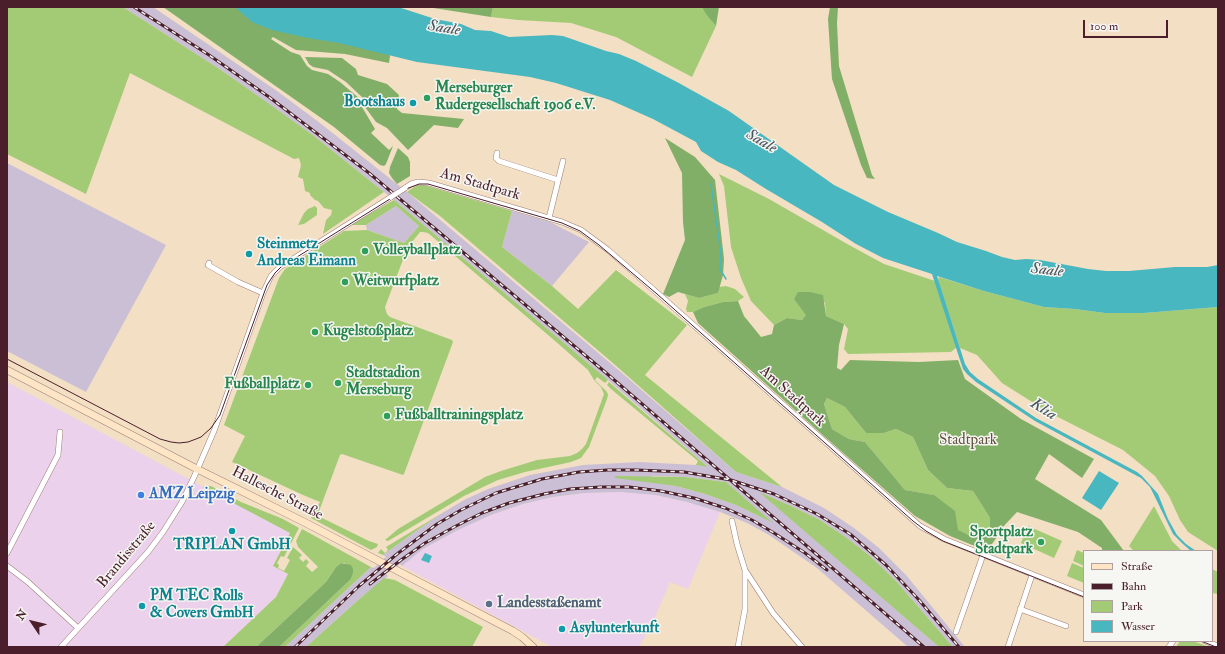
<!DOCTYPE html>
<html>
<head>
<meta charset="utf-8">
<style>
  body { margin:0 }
  #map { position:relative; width:1225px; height:654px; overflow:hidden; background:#f3dfc4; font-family:"IM FELL Double Pica",serif }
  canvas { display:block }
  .frame { position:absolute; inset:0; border:8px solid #4a1f2b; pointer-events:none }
  .legend { position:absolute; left:1083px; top:550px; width:130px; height:92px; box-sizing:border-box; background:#f6f6f2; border:1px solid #b1a0a2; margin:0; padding:5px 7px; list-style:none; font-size:12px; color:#4a1f2b }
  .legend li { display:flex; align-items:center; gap:8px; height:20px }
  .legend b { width:20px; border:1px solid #b1a0a2 }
  .north { position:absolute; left:12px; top:602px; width:40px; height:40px; -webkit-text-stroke:3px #f6f6f2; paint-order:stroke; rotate:305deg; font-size:11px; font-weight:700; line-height:16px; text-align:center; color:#4a1f2b }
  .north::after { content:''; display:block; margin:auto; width:14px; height:18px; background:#4a1f2b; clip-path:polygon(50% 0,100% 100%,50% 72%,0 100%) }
  .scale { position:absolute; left:1083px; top:20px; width:85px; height:18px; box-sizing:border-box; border:2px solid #4a1f2b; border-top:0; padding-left:5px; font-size:12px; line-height:14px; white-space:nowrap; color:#4a1f2b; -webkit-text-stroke:3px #f6f6f2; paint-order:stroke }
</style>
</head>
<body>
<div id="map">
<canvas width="1225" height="654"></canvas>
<div class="frame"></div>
<ul class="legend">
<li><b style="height:5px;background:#fde5c5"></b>Straße</li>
<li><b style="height:5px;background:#4a1f2b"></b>Bahn</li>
<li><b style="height:11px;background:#a3cb76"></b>Park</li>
<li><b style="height:11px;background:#48b7bf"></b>Wasser</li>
</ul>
<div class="north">N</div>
<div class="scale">100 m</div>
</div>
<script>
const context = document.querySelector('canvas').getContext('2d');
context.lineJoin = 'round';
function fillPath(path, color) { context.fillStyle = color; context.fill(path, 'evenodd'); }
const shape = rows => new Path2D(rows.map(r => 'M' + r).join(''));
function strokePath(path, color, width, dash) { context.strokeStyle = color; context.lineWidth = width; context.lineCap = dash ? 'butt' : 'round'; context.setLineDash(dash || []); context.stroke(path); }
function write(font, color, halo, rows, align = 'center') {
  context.font = font + ' "IM FELL Double Pica",serif'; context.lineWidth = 3; context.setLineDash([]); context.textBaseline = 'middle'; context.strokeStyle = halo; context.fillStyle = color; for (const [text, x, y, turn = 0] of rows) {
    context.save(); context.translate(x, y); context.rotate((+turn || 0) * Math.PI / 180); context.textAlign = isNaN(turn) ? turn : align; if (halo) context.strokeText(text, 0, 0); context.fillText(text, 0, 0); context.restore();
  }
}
fillPath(shape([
  [7,382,290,533,273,566,288,574,276,597,223,647,7,647],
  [620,492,655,495,687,502,720,512,688,589,670,582,652,624,639,647,552,647,402,566,423,549,458,530,491,515,523,504,553,497,585,493]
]), '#ebd1eb');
fillPath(shape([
  [123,7,153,7,277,91,320,123,407,192,622,373,736,472,782,487,824,508,854,528,879,548,906,575,965,647,953,647,896,581,870,556,847,538,820,520,789,505,761,493,939,647,908,647,817,568,769,535,747,523,720,512,687,502,655,495,620,492,585,493,553,497,523,504,491,515,458,530,423,549,402,566,400,564,386,574,388,576,356,602,306,647,285,647,371,567,374,568,386,557,383,555,416,531,439,515,464,500,488,489,530,475,583,465,639,462,696,465,707,466,608,380,394,200,314,136,221,70],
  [652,476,685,477,726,482,771,522,736,505,705,494,676,486,651,482],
  [7,163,166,245,86,392,7,351],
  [396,206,419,226,404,243,367,230,366,225],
  [512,211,550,222,589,242,552,286,502,247]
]), '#cbbfd5');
fillPath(shape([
  [7,7,123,7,221,70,268,103,314,136,384,192,323,234,326,220,331,215,332,210,324,208,318,201,315,200,310,195,310,193,305,191,303,179,298,177,301,165,299,158,294,159,130,73,86,194,7,154],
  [493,7,702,7,716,26,692,77,616,37,571,23,518,20,491,17],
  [719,174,769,199,849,245,884,264,935,281,957,347,951,352,848,354,844,349,848,329,844,324,826,316,825,302,806,316,802,320,787,318,774,325,751,301,741,278,731,247,724,186],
  [419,185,427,186,512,211,502,247,552,286,578,309,616,270,687,325,645,375,782,487,736,472,614,364,440,216,407,192,414,187],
  [394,200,608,380,605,383,597,377,595,380,607,392,608,395,607,399,589,447,581,458,571,462,525,472,498,480,464,496,388,541,385,540,398,529,485,477,501,471,537,460,570,456,577,453,582,449,586,444,604,394,601,387,594,380,588,370,554,340,428,233,423,232,420,232,412,242,404,257,385,307,386,311,387,314,390,317,452,340,453,342,404,474,403,475,342,454,340,455,318,514,318,516,369,541,378,544,377,547,371,550,311,518,320,502,303,495,232,462,245,436,224,425,279,278,285,269,344,231,367,230,404,243,419,226,396,206,366,225,350,225],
  [315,206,317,208,317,215,304,224,298,225,304,213,308,209],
  [939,277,984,291,1044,307,1075,309,1105,313,1144,313,1218,307,1218,551,1188,532,1180,520,1169,496,1155,476,1123,450,1048,412,1002,383,977,355,960,348,941,290,938,280],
  [726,286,735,289,744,297,738,301,723,302,704,307,693,312,687,312,686,309,688,301,685,294,699,298,718,293,719,287],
  [609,382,654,421,708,467,696,465,698,461,611,389,607,385],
  [827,398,845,407,866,433,884,433,896,429,913,437,928,470,947,488,973,491,990,518,990,531,971,536,957,530,933,495,905,490,865,442,849,439,832,429,824,404],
  [615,476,685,477,726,482,773,523,736,505,705,494,676,486,615,478],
  [205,486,211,486,241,502,283,519,299,528,284,557,281,556,277,563,279,565,278,568,284,571,290,560,287,558,293,547,302,555,299,558,303,562,306,559,309,562,306,566,312,572,318,567,298,547,296,541,302,529,371,567,285,647,279,647,350,580,345,563,341,563,336,567,326,582,256,647,223,647,276,597,288,574,273,566,290,533,203,487],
  [759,492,789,505,820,520,847,538,870,556,896,581,953,647,939,647],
  [1154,506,1172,541,1182,551,1134,551,1129,546],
  [439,515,416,531,383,555,378,553,381,549,385,553,388,550,386,547],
  [1028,526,1062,541,1054,558,1021,543],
  [1077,550,1084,553,1084,566,1073,561],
  [1072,563,1084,568,1084,583,1067,576],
  [1212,569,1218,572,1218,594,1212,593],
  [384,578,395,580,483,627,472,647,306,647,356,602],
  [1180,641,1193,641,1209,647,1176,647]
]), '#a3cb76');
fillPath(shape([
  [163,7,238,7,388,51,390,56,389,63,345,54,296,50,273,37,271,39,291,52,300,55,307,66,312,70,328,74,340,82,360,99,362,107,375,129,371,133,389,150,393,146,386,164,384,166,380,165,334,127],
  [427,7,493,7,491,17],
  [702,7,719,7,716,26,706,14],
  [830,7,838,7,837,23,839,66,872,175,875,179,867,178,861,165,832,79,828,19],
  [305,57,342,58,356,69,358,75,387,84,399,95,397,109,402,113,464,119,458,128,434,125,408,150,387,128,376,122,365,107,363,98,346,82,328,70,313,67,309,64],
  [665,138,695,157,715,180,724,259,723,275,718,293,699,298,678,292,669,297,663,294,685,240,683,222,682,173],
  [398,148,408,157,410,162,410,176,397,184,392,178,389,173,390,167],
  [798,292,810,292,823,295,826,316,844,324,839,345,837,368,841,370,850,360,919,362,958,360,965,379,1021,419,1094,459,1082,478,1049,454,1035,479,1101,520,1124,551,1102,551,1102,548,1078,532,1017,512,1001,529,1001,531,992,544,997,555,950,536,915,516,825,437,698,323,693,312,704,307,723,302,738,301,744,316,761,337,772,334,774,325,787,318,802,320,806,315,794,299],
  [827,398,845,407,866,433,884,433,896,429,913,437,928,470,947,488,973,491,990,518,990,531,971,536,958,530,955,511,934,495,905,490,865,442,849,439,832,429,824,404],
  [341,563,351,565,353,569,353,573,350,580,279,647,256,647,326,582,336,567]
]), '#82af67');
fillPath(shape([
  [235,7,398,7,435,19,461,24,475,30,491,31,509,37,552,35,563,36,606,51,619,54,636,61,677,82,729,111,834,185,888,212,938,233,957,242,986,251,1002,257,1015,260,1026,259,1040,260,1088,269,1106,271,1129,271,1175,267,1207,267,1218,265,1218,307,1144,313,1105,313,1075,309,1044,307,984,291,937,276,965,364,970,372,978,379,1036,418,1137,472,1142,476,1158,494,1168,519,1177,535,1186,544,1196,551,1191,551,1183,544,1173,534,1154,495,1150,487,1141,478,1035,421,976,382,967,374,963,369,960,360,932,274,883,258,856,244,822,222,766,189,736,170,718,162,701,151,696,142,653,119,610,100,556,83,530,77,417,62,339,43,308,38,272,30,252,22],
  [1099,471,1119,483,1101,510,1082,498],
  [425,553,432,556,429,563,421,560]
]), '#48b7bf');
strokePath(shape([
  [711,184,721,254,720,269,726,279]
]), '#48b7bf', 1.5);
const street = shape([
  [497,153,496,158,499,161,558,180],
  [405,188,411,184,418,182,429,183,562,222,581,230,608,250,663,298,920,526,944,539,1084,595],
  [549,218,563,161],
  [209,263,208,265,238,282,263,293],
  [732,521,737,544,745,570,773,613,802,647],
  [7,553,58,455,60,432],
  [7,566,28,582,78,628],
  [1020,609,1066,626],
  [956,632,983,555],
  [1205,641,1218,646],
  [61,647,148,552,163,532,182,502,194,477,214,431,263,293,271,276,280,267,391,197],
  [738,647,745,609,745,571],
  [1008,647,1032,575],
  [1169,647,1173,641]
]);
const secondary = shape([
  [7,370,197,469,304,522,513,631,522,637,533,647]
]);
strokePath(street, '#9e7f78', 6);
strokePath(secondary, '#9e7f78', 8);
strokePath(street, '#fff', 5);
strokePath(secondary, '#fde5c5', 7);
strokePath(shape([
  [7,359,160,439,171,442,179,443,188,442,196,439,201,437,211,428,220,415,263,296,267,285,275,273,281,267,406,189,419,184,428,184,562,223,580,231,599,245,657,294,913,521,926,531,943,541,1084,597],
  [1201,641,1216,647]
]), '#4a1f2b', 1);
const rail = shape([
  [134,7,209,55,269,97,369,173,605,372,924,647],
  [370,584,401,560,425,543,456,526,482,513,509,503,544,494,570,489,601,487,629,487,661,491,694,498,725,508,752,520,774,533,805,553,827,570],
  [295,647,359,586,397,554,437,524,461,510,496,493,542,479,579,472,608,470,636,470,684,472,731,480,774,494,817,514,850,534,886,565,919,600,959,647]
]);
strokePath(rail, '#4a1f2b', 3);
strokePath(rail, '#f6f6f2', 1.5, [4.5]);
const streetBridge = shape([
  [391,197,405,188]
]);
strokePath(streetBridge, '#9e7f78', 6, []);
strokePath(streetBridge, '#fff', 5);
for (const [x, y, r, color] of [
  [427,98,4,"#2e9e5b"],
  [413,103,4,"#0f9aa8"],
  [365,251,4,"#2e9e5b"],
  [249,254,4,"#0f9aa8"],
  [345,282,4,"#2e9e5b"],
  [315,332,4,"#2e9e5b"],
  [338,383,4,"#2e9e5b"],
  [308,385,4,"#2e9e5b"],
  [387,416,4,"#2e9e5b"],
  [141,495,4,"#3f7fe0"],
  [232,531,4,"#0f9aa8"],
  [1041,542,4,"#2e9e5b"],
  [489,604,4,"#5c6f8a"],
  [142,606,4,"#0f9aa8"],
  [562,629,4,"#0f9aa8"]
]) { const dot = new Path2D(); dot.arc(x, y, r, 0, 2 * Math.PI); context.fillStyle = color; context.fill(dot); strokePath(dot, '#f6f6f2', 1.5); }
write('bold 15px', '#27864d', '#f6f6f2', [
  ["Merseburger",435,89],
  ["Rudergesellschaft 1906 e.V.",435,106],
  ["Volleyballplatz",373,251],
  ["Weitwurfplatz",353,282],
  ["Kugelstoßplatz",323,332],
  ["Stadtstadion",346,374],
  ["Merseburg",346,391],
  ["Fußballplatz",300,385,"right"],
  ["Fußballtrainingsplatz",395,416],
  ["Sportplatz",1033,533,"right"],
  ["Stadtpark",1033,550,"right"]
], 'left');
write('bold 15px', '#0d838f', '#f6f6f2', [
  ["Bootshaus",405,103,"right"],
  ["Steinmetz",257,245],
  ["Andreas Eimann",257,262],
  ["TRIPLAN GmbH",232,546,"center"],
  ["PM TEC Rolls",150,597],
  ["& Covers GmbH",150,614],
  ["Asylunterkunft",570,629]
], 'left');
write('15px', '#4a1f2b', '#f6f6f2', [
  ["Am Stadtpark",480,185,16],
  ["Am Stadtpark",792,397,42],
  ["Hallesche Straße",277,494,27],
  ["Brandisstraße",127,555,-50]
]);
write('15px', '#655342', '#f6f6f2', [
  ["Stadtpark",968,441]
]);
write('bold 15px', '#366cbe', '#f6f6f2', [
  ["AMZ Leipzig",149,495]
], 'left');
write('bold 15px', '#4e5e75', '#f6f6f2', [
  ["Landesstaßenamt",497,604]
], 'left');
write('italic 16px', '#49545f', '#f6f6f2', [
  ["Saale",444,29,9],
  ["Saale",761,142,30],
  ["Saale",1047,271,6],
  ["Klia",1043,410,32]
]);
</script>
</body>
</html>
